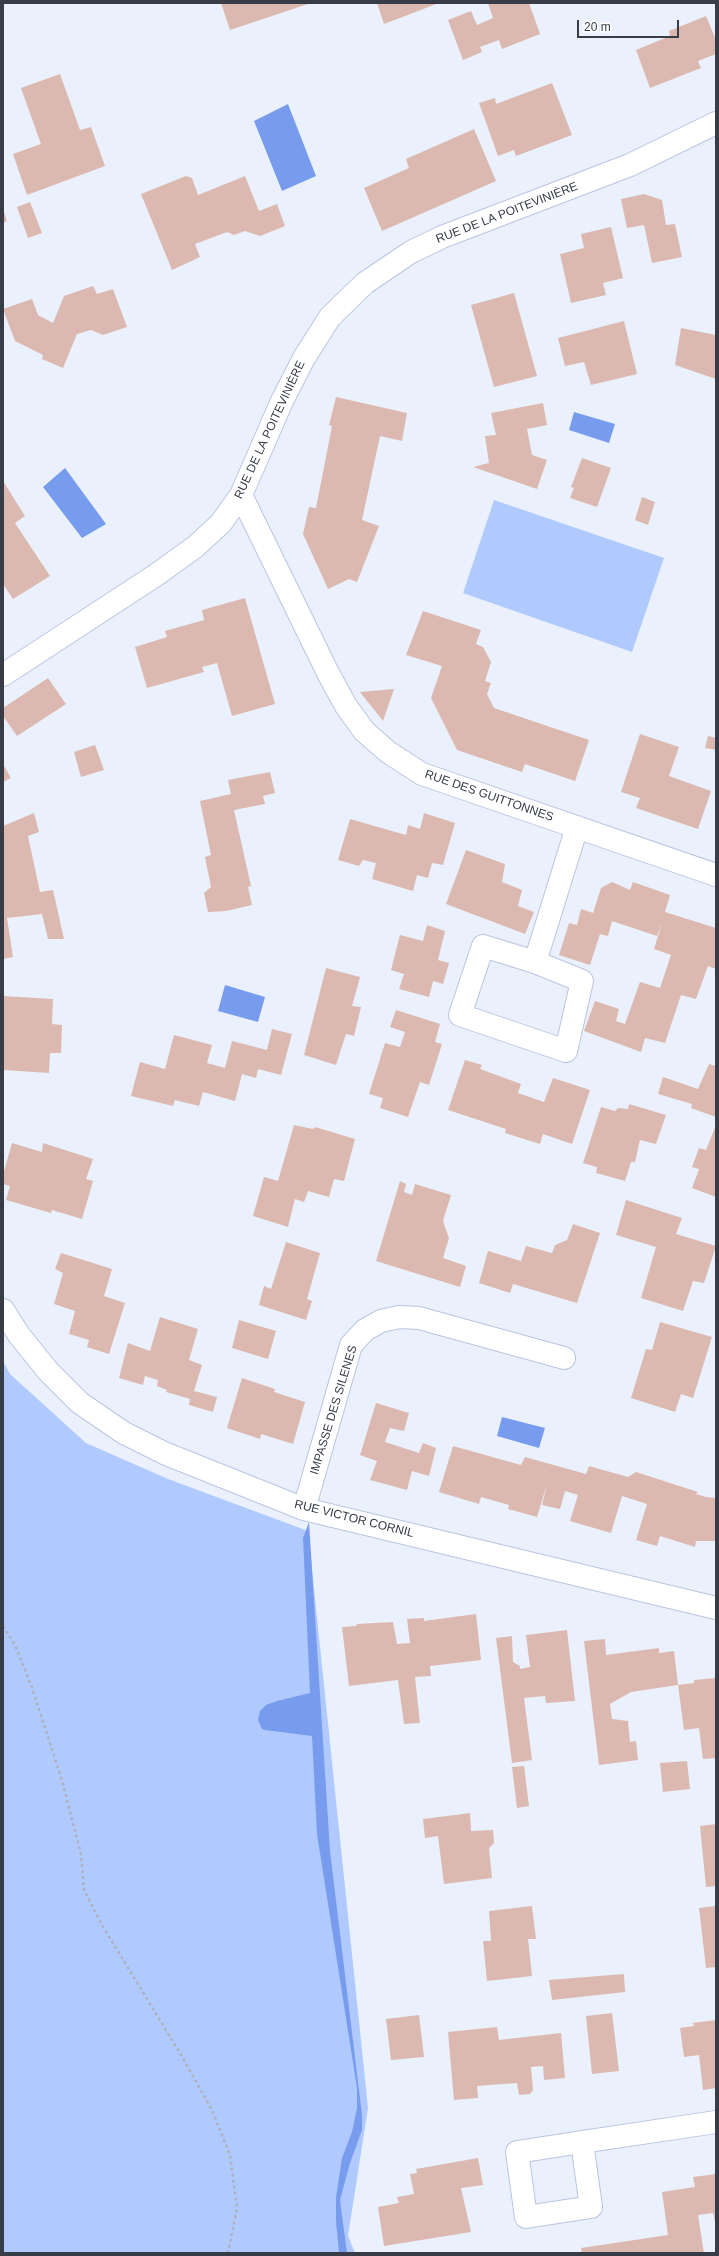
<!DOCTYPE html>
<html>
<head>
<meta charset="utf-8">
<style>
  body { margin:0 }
  #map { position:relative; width:719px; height:2256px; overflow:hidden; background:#ebf1fc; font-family:Helvetica,sans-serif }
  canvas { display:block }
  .frame { position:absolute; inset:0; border:4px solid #373c47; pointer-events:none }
  .scale { position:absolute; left:577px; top:20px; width:102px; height:18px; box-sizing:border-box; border:2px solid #373c47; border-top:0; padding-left:5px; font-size:12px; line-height:14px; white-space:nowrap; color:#373c47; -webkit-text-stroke:3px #fff; paint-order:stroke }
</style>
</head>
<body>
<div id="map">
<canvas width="719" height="2256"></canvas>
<div class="frame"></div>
<div class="scale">20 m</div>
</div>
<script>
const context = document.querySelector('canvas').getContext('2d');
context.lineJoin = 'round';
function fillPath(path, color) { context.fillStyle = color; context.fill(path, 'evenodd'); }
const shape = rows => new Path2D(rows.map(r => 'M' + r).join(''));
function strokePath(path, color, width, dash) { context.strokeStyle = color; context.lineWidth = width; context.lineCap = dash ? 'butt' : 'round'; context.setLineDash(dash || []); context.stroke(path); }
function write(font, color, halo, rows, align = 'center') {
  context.font = font + ' Helvetica,sans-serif'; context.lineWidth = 4; context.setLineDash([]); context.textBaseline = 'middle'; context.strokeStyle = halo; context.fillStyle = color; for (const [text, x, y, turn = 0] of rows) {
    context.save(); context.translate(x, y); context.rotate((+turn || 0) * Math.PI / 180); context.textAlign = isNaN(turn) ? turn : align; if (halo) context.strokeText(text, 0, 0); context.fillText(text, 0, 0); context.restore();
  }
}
fillPath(shape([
  [494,500,664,558,632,652,463,593],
  [3,1361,10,1374,86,1443,168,1479,308,1531,368,2108,348,2236,355,2253,3,2253]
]), '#b0c9fe');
fillPath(shape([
  [288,104,316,176,282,191,254,121],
  [574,412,615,424,609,443,569,430],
  [65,468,106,524,82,538,43,487],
  [225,985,265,997,258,1022,218,1011],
  [502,1417,545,1428,539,1448,497,1436],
  [309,1522,330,1851,362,2115,362,2130,350,2163,340,2200,347,2253,339,2253,336,2221,336,2197,342,2158,352,2132,357,2108,357,2088,317,1834,312,1736,265,1730,262,1729,258,1720,260,1711,266,1705,277,1701,310,1693,303,1538]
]), '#789ced');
fillPath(shape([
  [221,3,311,3,230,30],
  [377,3,439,3,384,24],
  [488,3,529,3,540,34,502,49,499,40,480,47,482,52,463,60,448,20,471,11,477,25,493,18],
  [706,16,716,40,716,54,698,61,701,68,650,88,636,50,670,36,669,31],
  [60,74,80,130,91,127,105,166,27,195,13,154,41,144,21,88],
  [552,83,572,135,516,156,514,150,498,156,479,103,495,98,496,104],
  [474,129,496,181,382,231,364,188,409,168,406,159],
  [186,176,192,178,198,195,245,176,259,211,277,204,285,226,260,236,245,231,234,235,227,232,195,244,200,257,172,270,141,194],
  [644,194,662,200,666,225,675,224,682,257,652,263,644,225,627,228,621,199],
  [30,202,42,233,28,238,17,207],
  [3,209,7,221,3,223],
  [611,227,623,278,603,283,606,295,571,303,560,254,584,248,581,234],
  [93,286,97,294,113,289,127,327,103,335,91,330,77,334,63,368,42,359,43,355,15,341,3,309,32,299,38,315,53,323,64,296],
  [514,293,537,376,494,387,471,305],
  [624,321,637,374,591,385,584,362,565,366,558,338],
  [681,328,716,335,716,379,675,365],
  [336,397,407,413,402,441,380,436,362,520,379,526,357,582,349,579,328,589,303,534,309,507,316,508,332,426,329,425],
  [543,403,547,425,527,429,532,455,547,460,537,489,473,467,489,463,485,436,496,435,491,413],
  [582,458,611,468,597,507,570,498,574,488,571,487],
  [3,481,25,516,15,523,50,576,13,599,3,584],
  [642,497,655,502,648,525,635,520],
  [245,598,275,704,232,716,217,663,202,667,204,672,147,688,135,647,167,637,165,631,204,620,202,610],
  [423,611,481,630,476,644,483,647,491,662,485,681,491,683,487,694,494,708,589,740,575,781,525,764,522,772,457,750,431,698,442,666,406,655],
  [48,678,66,704,17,736,3,716,3,708],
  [394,689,383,721,360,692],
  [640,734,679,747,669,776,711,791,698,829,636,808,640,798,621,792],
  [708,736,716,738,716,750,705,748],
  [95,745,104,770,81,777,74,752],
  [3,764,11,778,3,782],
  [270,772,275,793,263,796,265,804,234,810,251,886,248,887,252,905,226,911,208,912,204,893,211,887,205,857,211,855,200,801,231,794,228,780],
  [34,813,39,832,28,836,40,892,53,890,64,939,48,939,42,914,7,918,13,957,3,959,3,826],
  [424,813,455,823,443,865,432,863,428,878,417,875,413,891,372,879,376,863,363,860,359,866,338,860,350,819,406,835,408,825,420,829],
  [466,850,505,864,502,882,522,890,518,906,534,912,525,934,446,904],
  [612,882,630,890,633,882,670,895,665,912,716,928,716,969,708,966,696,999,681,995,665,1043,645,1038,641,1052,584,1031,595,1001,619,1009,616,1021,625,1024,640,982,660,988,671,955,654,949,662,923,657,936,612,921,608,936,600,934,590,965,559,955,569,923,577,925,581,909,593,913,601,888],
  [427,925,445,931,438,960,449,963,443,984,433,981,429,997,399,989,404,974,391,970,400,935,423,941],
  [326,968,360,977,352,1006,361,1007,354,1036,346,1034,336,1065,304,1055],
  [3,996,53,999,52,1024,62,1025,61,1053,50,1053,49,1073,3,1070],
  [396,1010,440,1024,435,1042,442,1044,429,1085,420,1082,408,1117,380,1108,383,1098,369,1094,385,1043,400,1047,405,1032,390,1027],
  [272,1029,292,1034,281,1075,258,1069,256,1078,242,1074,235,1101,203,1092,199,1106,175,1100,173,1106,131,1096,140,1062,165,1069,174,1035,212,1045,207,1063,225,1068,232,1041,267,1050],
  [465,1060,482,1065,480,1069,521,1084,518,1093,544,1102,553,1078,590,1090,572,1144,543,1134,540,1144,505,1133,506,1129,448,1110],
  [709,1064,716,1066,716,1117,691,1108,692,1104,658,1094,663,1077,698,1089],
  [629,1104,666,1115,656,1144,640,1140,635,1162,631,1162,625,1181,596,1173,597,1167,583,1163,601,1107,615,1111,618,1108,628,1109],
  [294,1125,313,1129,315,1127,355,1139,344,1181,334,1179,329,1197,308,1191,304,1202,295,1199,288,1227,253,1216,264,1177,278,1181],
  [716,1125,716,1197,692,1188,699,1169,692,1167,699,1148,706,1150],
  [12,1143,42,1152,43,1143,93,1159,86,1179,93,1181,82,1219,52,1210,51,1213,6,1200,10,1186,3,1184,3,1175],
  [400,1181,406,1184,404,1192,412,1195,415,1184,451,1195,443,1221,449,1238,443,1258,466,1266,460,1287,376,1261],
  [626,1200,682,1218,676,1234,716,1246,704,1283,693,1281,683,1311,641,1298,656,1247,616,1235],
  [573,1224,600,1233,577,1303,513,1284,510,1293,479,1283,488,1251,521,1261,526,1246,552,1253,555,1245,567,1240],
  [286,1242,320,1253,307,1299,312,1301,306,1320,259,1305,264,1286,271,1289],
  [61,1253,112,1269,104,1296,125,1303,109,1354,87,1347,89,1340,69,1334,75,1311,54,1304,63,1273,55,1269],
  [160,1317,198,1329,189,1360,202,1365,194,1391,217,1397,213,1412,189,1405,190,1399,166,1392,167,1390,157,1386,158,1380,145,1376,143,1385,119,1378,128,1343,150,1351],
  [239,1320,276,1331,268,1359,232,1348],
  [660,1322,712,1337,693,1398,681,1394,675,1412,631,1398,646,1349,652,1350],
  [242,1378,275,1389,274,1392,305,1402,293,1444,261,1434,260,1439,227,1428],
  [376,1403,409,1413,404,1431,390,1428,385,1442,419,1453,423,1443,436,1448,429,1476,412,1471,407,1490,370,1480,377,1461,360,1455],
  [453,1446,521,1465,525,1457,586,1474,589,1466,628,1477,636,1472,698,1492,696,1494,706,1497,716,1498,716,1541,696,1541,695,1547,660,1536,657,1546,636,1540,647,1504,622,1496,611,1533,570,1521,578,1495,565,1491,560,1509,542,1505,547,1484,537,1517,508,1509,509,1505,481,1497,479,1504,439,1492],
  [476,1614,481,1660,430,1666,431,1676,415,1677,420,1723,404,1724,398,1680,349,1686,342,1627,356,1626,357,1624,393,1622,397,1644,410,1643,407,1619,424,1618,424,1621],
  [567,1630,575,1701,546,1703,545,1696,524,1698,532,1760,512,1763,496,1638,512,1636,513,1662,520,1666,520,1669,530,1667,526,1635],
  [605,1639,606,1655,659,1648,659,1653,674,1651,678,1685,631,1692,610,1704,612,1719,628,1721,630,1742,636,1741,638,1760,599,1765,584,1641],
  [716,1678,716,1758,703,1759,699,1728,684,1730,678,1685,694,1683,694,1680],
  [687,1761,690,1789,663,1792,660,1763],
  [524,1766,529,1806,517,1808,512,1767],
  [470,1813,471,1831,493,1830,494,1843,489,1848,492,1878,444,1884,438,1836,425,1838,423,1819],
  [716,1824,716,1886,706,1887,700,1826],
  [532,1906,536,1939,528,1939,532,1976,487,1981,483,1941,491,1941,489,1911],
  [716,1906,716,1967,706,1968,699,1908],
  [624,1974,625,1992,552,2000,549,1980],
  [612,2013,619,2071,592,2074,586,2016],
  [419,2015,424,2057,391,2060,386,2019],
  [716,2020,716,2088,703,2090,699,2055,684,2057,680,2028,694,2026,693,2023],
  [497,2027,499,2040,561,2033,565,2078,544,2080,543,2066,531,2067,533,2090,530,2094,519,2095,517,2083,477,2086,478,2098,454,2100,448,2032],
  [478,2158,483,2185,461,2188,471,2232,384,2246,378,2207,399,2203,397,2197,414,2194,410,2174,417,2173,416,2169],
  [716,2174,716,2225,713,2213,698,2215,704,2253,582,2253,581,2248,668,2235,662,2192,695,2187,693,2177]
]), '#dbb9b0');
const minor = shape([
  [241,495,328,673,346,706,364,731,388,752,422,774,716,875],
  [3,675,156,575,195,547,221,523,241,495,282,401,304,358,330,317,365,283,411,252,442,237,630,165,716,123],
  [483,946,535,962,582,981,566,1051,460,1015,483,946],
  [535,962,577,827],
  [3,1310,19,1335,48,1371,80,1403,124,1433,164,1453,304,1509,716,1608],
  [304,1509,351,1345,365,1330,381,1321,399,1317,419,1318,564,1358],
  [582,2142,591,2207,526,2217,517,2152,582,2142,716,2122]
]);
strokePath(minor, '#b8c5e1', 24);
strokePath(shape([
  [3,1626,15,1645,31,1685,61,1777,81,1854,84,1890,102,1925,181,2055,212,2110,230,2155,237,2208,228,2253]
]), '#adb3be', 2.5, [3, 3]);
strokePath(minor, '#fff', 22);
write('12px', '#373c47', '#fff', [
  ["RUE DE LA POITEVINIÈRE",507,213,-21],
  ["RUE DE LA POITEVINIÈRE",270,430,-65],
  ["RUE DES GUITTONNES",489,796,19],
  ["IMPASSE DES SILENES",334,1410,-73],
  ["RUE VICTOR CORNIL",354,1519,14]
]);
</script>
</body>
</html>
